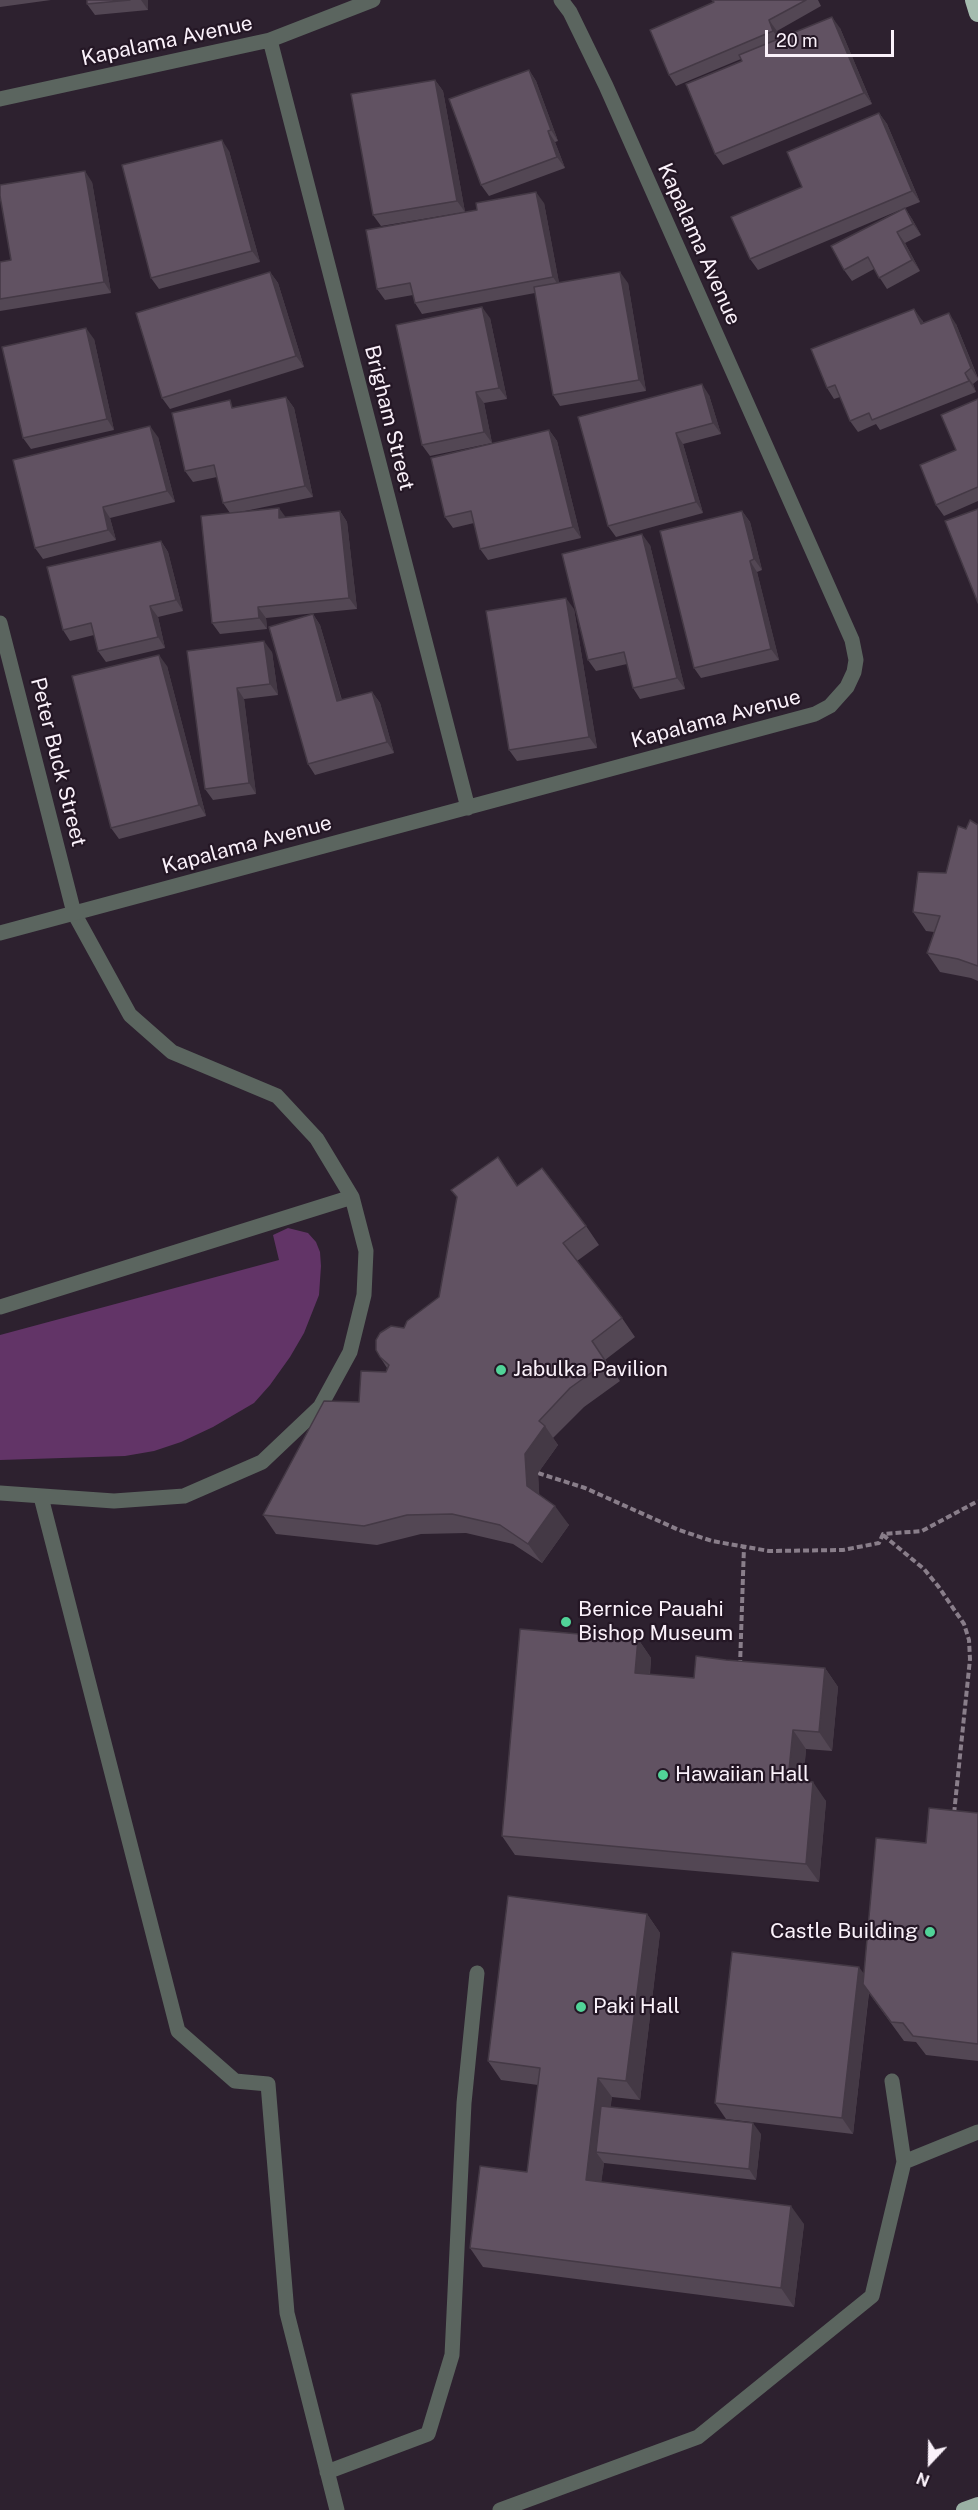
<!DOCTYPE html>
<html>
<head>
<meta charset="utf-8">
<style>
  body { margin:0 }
  #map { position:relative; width:978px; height:2510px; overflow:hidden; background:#2d212f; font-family:"Public Sans",sans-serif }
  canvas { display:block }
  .north { position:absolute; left:900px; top:2432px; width:60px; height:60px; -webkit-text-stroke:4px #241725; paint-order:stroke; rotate:202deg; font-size:16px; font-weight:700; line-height:24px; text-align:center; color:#faf1fa }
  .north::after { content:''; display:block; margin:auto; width:21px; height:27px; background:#faf1fa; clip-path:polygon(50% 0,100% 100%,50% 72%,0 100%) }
  .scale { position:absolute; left:765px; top:30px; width:129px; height:27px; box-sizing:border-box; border:3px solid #faf1fa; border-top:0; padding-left:8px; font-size:18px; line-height:21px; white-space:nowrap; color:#faf1fa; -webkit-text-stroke:4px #241725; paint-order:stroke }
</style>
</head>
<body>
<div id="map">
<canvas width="978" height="2510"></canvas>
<div class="north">N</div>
<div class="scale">20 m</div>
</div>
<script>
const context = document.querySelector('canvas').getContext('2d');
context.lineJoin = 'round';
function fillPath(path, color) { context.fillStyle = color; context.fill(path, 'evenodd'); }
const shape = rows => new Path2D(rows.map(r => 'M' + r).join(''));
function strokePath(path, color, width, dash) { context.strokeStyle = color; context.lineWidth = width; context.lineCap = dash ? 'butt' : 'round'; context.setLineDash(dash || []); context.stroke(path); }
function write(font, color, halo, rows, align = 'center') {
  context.font = font + ' "Public Sans",sans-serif'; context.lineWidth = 4.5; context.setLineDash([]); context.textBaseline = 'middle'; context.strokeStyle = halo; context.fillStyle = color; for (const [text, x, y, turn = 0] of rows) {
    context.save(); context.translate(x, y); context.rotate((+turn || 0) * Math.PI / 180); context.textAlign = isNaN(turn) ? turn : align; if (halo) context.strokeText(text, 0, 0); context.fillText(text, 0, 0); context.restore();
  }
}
fillPath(shape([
  [288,1228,308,1233,316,1242,320,1252,321,1266,319,1295,304,1333,290,1357,270,1385,254,1403,213,1427,181,1442,154,1451,125,1456,0,1460,0,1335,279,1260,273,1235]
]), '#623467');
strokePath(shape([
  [538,1473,585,1488,679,1530,712,1541,769,1551,843,1550,879,1543,883,1534,922,1531,978,1501],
  [883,1535,924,1569,938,1586,964,1624,969,1640,970,1659,954,1814],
  [740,1666,744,1546]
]), '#897e8a', 4, [6, 3]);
strokePath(shape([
  [0,1307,352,1197],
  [0,1493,114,1501,184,1496,262,1462,320,1407,350,1352,364,1295,366,1251,352,1197,317,1139,277,1096,172,1052,130,1015,74,913],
  [41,1497,178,2031,235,2081,268,2084,287,2313,337,2510],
  [904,2162,978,2132],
  [327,2472,428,2434,452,2355,464,2103,477,1973],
  [500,2510,698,2437,872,2296,904,2162,892,2081]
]), '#5b655f', 15);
strokePath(shape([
  [270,40,468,808],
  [0,99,270,40,373,0],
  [0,623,74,913],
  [0,933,815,714,830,706,847,687,854,672,856,660,852,640,606,86,570,12,561,0]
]), '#5b655f', 15);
strokePath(shape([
  [964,2510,978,2505]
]), '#9ab0a4', 16);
strokePath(shape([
  [974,0,978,13]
]), '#a5bcaf', 18);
fillPath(shape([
  [0,0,51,0,0,7],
  [87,0,148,0,148,10,95,15,87,4],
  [712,0,818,0,821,6,777,31,779,38,840,28,872,104,723,165,715,154,742,61,741,59,676,86,669,75,714,2],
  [529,70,536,81,558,141,555,142,565,168,489,196,481,185],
  [435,80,443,91,465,212,381,226,373,215],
  [879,113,887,124,920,202,905,208,912,219,921,235,905,243,920,271,887,289,874,269,852,281,844,270,900,210,758,270,750,259,802,187],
  [229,151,260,262,159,289,151,278],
  [92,182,111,293,0,311,0,262,11,260],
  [544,203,559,283,628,283,646,391,560,406,553,395,535,293,422,314,415,303,413,295,385,300,377,289],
  [270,272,278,283,304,367,170,409,162,398],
  [490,318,507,399,484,403,492,443,430,456,422,445],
  [922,320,924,323,956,324,978,378,978,380,973,384,976,392,880,430,876,424,858,432,850,421,840,397,834,399,827,388],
  [94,339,114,430,31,449,23,438],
  [709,395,721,434,683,444,703,513,616,537,608,526,578,417],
  [286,397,294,408,313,497,240,512,285,517,340,511,347,522,357,609,266,618,267,629,220,634,212,623,230,513,223,503,217,477,193,482,185,471,235,407],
  [978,399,978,501,944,516,936,505,956,450],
  [549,430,557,441,581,538,488,560,480,549,474,523,453,528,445,517],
  [158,437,175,502,110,518,116,540,43,559,35,548],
  [742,511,750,522,762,570,757,572,779,660,701,678,694,668],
  [161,541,168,552,183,611,158,617,165,648,106,662,98,651,94,635,70,641,63,630],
  [650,545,685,689,640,699,633,688,627,664,596,671,588,660],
  [574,609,597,748,517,761,509,750],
  [313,614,320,625,342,700,372,692,380,703,394,753,315,775,308,764],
  [187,651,272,652,278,695,244,699,256,794,213,800,205,789],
  [167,666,206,816,119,839,111,828],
  [978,825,978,981,971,978,940,972,927,953,934,932,926,931,913,912,946,873,966,829],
  [498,1157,518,1186,586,1226,599,1245,577,1261,622,1318,635,1337,605,1360,620,1381,584,1407,553,1438,558,1445,538,1473,539,1495,569,1525,542,1563,513,1544,466,1533,421,1534,377,1545,276,1534,263,1515,359,1402,386,1372,387,1368,380,1357,404,1328,439,1297],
  [638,1639,651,1658,650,1675,694,1678,726,1660,825,1668,838,1687,832,1751,806,1749,803,1782,826,1801,819,1882,515,1855,502,1836],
  [978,1813,978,2061,926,2055,916,2042,904,2041,869,1993,853,2134,726,2119,715,2103,864,1973,926,1843],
  [647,1914,660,1933,640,2100,612,2097,610,2107,761,2134,756,2180,604,2163,601,2182,804,2224,794,2307,483,2267,470,2248,527,2172,538,2085,501,2080,488,2061]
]), '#534754');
fillPath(shape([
  [141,0,148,0,148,10],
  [832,17,840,28,872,104,864,93],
  [769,20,777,31,781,42,773,31],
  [529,70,536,81,558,141,551,130],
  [435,80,443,91,465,212,457,201],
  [879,113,887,124,920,202,912,191],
  [548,131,555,142,565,168,557,157],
  [222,140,229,151,260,262,252,251],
  [85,171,92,182,111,293,104,282],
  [536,192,544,203,560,288,553,277],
  [905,208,912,219,921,235,913,224],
  [897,232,905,243,920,271,912,260],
  [270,272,278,283,304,367,296,356],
  [620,272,628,283,646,391,639,380],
  [482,307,490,318,507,399,499,388],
  [914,309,922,320,929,335,921,324],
  [949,313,956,324,978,379,971,368],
  [86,328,94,339,114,430,107,419],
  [965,373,973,384,976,392,969,381],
  [702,384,709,395,721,434,713,423],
  [476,392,484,403,492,443,484,432],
  [286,397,294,408,313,497,305,486],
  [150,426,158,437,175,502,167,491],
  [549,430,557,441,581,538,573,527],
  [676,433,683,444,703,513,696,502],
  [103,507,110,518,116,540,108,530],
  [279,508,287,519,279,518],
  [340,511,347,522,357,609,349,598],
  [742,511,750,522,762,570,754,559],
  [642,534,650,545,685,689,677,678],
  [161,541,168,552,183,611,176,600],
  [750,561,757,572,779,660,771,649],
  [566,598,574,609,597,748,589,737],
  [150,606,158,617,165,648,158,637],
  [258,607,266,618,267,629,259,618],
  [313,614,320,625,345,712,337,701],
  [264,641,272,652,278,695,270,684],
  [159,655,167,666,206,816,199,805],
  [237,688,244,699,256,794,249,783],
  [372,692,380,703,394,753,387,742],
  [545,1426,558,1445,538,1473,540,1505,527,1486,525,1454],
  [555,1506,569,1525,542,1563,528,1544],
  [638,1639,651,1658,648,1692,635,1673],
  [825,1668,838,1687,832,1751,819,1732],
  [793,1730,806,1749,802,1799,788,1780],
  [813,1782,826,1801,819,1882,806,1864],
  [647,1914,660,1933,640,2100,626,2081],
  [859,1967,870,1982,853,2134,842,2118],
  [598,2078,612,2097,605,2153,596,2152,604,2163,599,2199,586,2180],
  [753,2123,761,2134,756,2180,749,2169],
  [791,2206,804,2224,794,2307,781,2288]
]), '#443945');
const building = shape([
  [87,0,130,0,87,4,87,0],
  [712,0,806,0,769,20,773,31,669,75,650,30,714,2,712,0],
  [832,17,864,93,715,154,686,84,742,61,739,55,832,17],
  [529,70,551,130,548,131,557,157,481,185,449,99,529,70],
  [435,80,457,201,373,215,351,94,435,80],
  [879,113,912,191,750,259,731,217,802,187,787,152,879,113],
  [222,140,252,251,151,278,122,165,222,140],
  [85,171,104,282,0,299,0,262,11,260,0,196,0,185,85,171],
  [536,192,553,277,415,303,410,283,377,289,366,230,477,210,476,203,536,192],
  [905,208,913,224,897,232,912,260,879,278,868,257,844,270,831,246,905,208],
  [270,272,296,356,162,398,136,313,270,272],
  [620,272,639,380,553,395,534,287,620,272],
  [482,307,499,388,476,392,484,432,422,445,396,325,482,307],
  [914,309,921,324,949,313,971,368,965,373,969,381,872,420,869,413,850,421,835,385,827,388,811,349,914,309],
  [86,328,107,419,23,438,2,347,86,328],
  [702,384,713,423,676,433,696,502,608,526,578,417,702,384],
  [286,397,305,486,223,503,214,465,185,471,172,413,230,400,232,408,286,397],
  [978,399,978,487,936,505,920,465,956,450,941,415,978,399],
  [150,426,167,491,103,507,108,530,35,548,13,460,150,426],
  [549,430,573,527,480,549,471,511,445,517,431,458,549,430],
  [279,508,279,518,340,511,349,598,258,607,259,618,212,623,201,516,279,508],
  [978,509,978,603,945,521,978,509],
  [742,511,754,559,750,561,771,649,694,668,660,531,742,511],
  [642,534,677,678,633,688,624,652,588,660,562,554,642,534],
  [161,541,176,600,150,606,158,637,98,651,91,623,63,630,47,567,161,541],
  [566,598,589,737,509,750,486,611,566,598],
  [313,614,337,701,372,692,387,742,308,764,269,627,313,614],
  [264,641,270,684,237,688,249,783,205,789,187,651,264,641],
  [159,655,199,805,111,828,72,676,159,655],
  [970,820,978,825,978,966,958,959,927,953,940,916,913,912,918,872,946,873,958,826,966,829,970,820],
  [498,1157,517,1186,542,1168,586,1226,563,1243,622,1318,592,1341,606,1362,570,1388,539,1421,545,1426,525,1454,527,1486,555,1506,528,1544,500,1525,452,1514,407,1515,364,1526,263,1515,324,1401,359,1402,361,1371,386,1372,389,1365,380,1357,376,1350,376,1340,380,1333,391,1326,404,1328,407,1321,439,1297,457,1197,451,1190,498,1157],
  [520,1629,638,1639,635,1673,694,1678,696,1656,726,1660,825,1668,819,1732,793,1730,788,1780,813,1782,806,1864,502,1836,520,1629],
  [929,1808,978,1813,978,2044,913,2036,903,2023,891,2022,863,1984,876,1838,926,1843,929,1808],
  [508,1896,647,1914,626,2081,598,2078,586,2180,791,2206,781,2288,470,2248,480,2166,527,2172,540,2068,488,2061,508,1896],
  [732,1952,859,1967,842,2118,715,2103,732,1952],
  [601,2106,753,2123,749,2169,596,2152,601,2106]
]);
fillPath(building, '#615262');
strokePath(building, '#443945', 1.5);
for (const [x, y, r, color] of [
  [501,1370,6,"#51d398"],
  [566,1622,6,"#51d398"],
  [663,1775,6,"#51d398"],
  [930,1932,6,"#51d398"],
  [581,2007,6,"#51d398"]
]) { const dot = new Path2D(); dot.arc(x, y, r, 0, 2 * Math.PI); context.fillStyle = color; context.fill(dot); strokePath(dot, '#241725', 2); }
write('21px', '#faf1fa', '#241725', [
  ["Kapalama Avenue",167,41,-12],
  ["Kapalama Avenue",699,244,66],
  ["Brigham Street",389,418,76],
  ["Kapalama Avenue",716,719,-15],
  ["Peter Buck Street",58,762,76],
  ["Kapalama Avenue",247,845,-15]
]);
write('21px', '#faf1fa', '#241725', [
  ["Jabulka Pavilion",513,1370],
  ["Bernice Pauahi",578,1610],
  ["Bishop Museum",578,1634],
  ["Hawaiian Hall",675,1775],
  ["Castle Building",918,1932,"right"],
  ["Paki Hall",593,2007]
], 'left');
</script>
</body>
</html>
